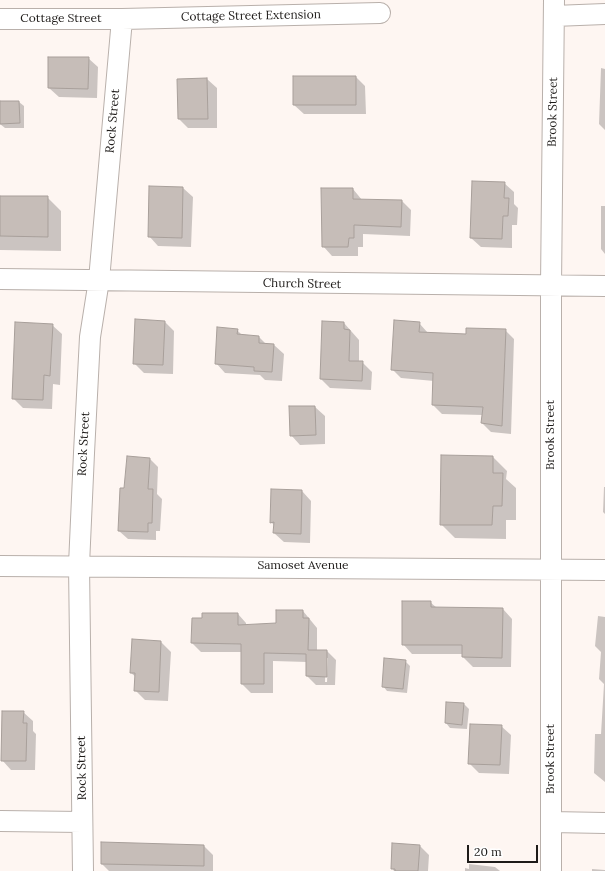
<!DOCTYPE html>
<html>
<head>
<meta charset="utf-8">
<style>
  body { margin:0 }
  #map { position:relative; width:605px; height:871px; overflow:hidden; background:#fef6f2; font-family:Lora,serif }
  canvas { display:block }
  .scale { position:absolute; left:467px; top:845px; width:71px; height:18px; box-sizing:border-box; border:2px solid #1e1b19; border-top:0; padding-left:5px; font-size:12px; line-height:14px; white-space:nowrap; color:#1e1b19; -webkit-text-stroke:3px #fff; paint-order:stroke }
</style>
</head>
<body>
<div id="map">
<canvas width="605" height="871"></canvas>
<div class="scale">20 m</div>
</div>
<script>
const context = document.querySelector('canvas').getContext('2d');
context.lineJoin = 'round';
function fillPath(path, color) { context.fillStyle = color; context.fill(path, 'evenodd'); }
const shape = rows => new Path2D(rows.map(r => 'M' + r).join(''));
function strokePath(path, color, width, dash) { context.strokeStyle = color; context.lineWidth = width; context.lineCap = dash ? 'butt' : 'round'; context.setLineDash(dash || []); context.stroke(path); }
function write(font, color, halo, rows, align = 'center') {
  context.font = font + ' Lora,serif'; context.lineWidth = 3; context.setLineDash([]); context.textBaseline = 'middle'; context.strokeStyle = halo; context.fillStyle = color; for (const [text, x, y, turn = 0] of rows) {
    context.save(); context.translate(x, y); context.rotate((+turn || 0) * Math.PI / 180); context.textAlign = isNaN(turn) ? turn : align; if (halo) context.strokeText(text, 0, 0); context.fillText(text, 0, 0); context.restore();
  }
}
fillPath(shape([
  [88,58,98,67,97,98,59,97,49,88],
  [601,68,605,69,605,130,599,124],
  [356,77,365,86,366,114,304,114,294,105],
  [207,79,217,88,217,128,188,128,179,119],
  [0,102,19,102,24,106,24,128,5,128,0,124],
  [504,183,514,192,514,204,518,208,517,225,512,225,512,248,481,247,471,238],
  [183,188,193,197,191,247,158,246,149,236],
  [353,189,362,200,402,201,411,210,410,236,363,234,363,247,358,247,358,256,332,256,323,246],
  [0,197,47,197,61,211,61,251,0,250],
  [601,206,605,206,605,254,601,249],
  [165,322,174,331,173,374,144,373,134,363],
  [344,323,359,340,359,362,362,362,372,372,371,390,330,388,321,379],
  [419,323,428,333,467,335,505,330,514,339,511,434,491,432,482,423,483,415,442,414,433,405,434,381,401,378,392,369],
  [52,325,62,334,60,385,53,384,52,409,23,408,13,398],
  [237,330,242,335,259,337,267,345,274,345,284,354,282,381,265,380,260,375,225,373,216,363],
  [315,407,325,416,325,444,300,445,291,435],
  [493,457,507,471,506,479,516,488,516,520,506,520,506,539,455,538,441,524],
  [150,459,158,467,157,494,162,499,160,531,156,531,156,540,128,539,119,531,125,489],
  [604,487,605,487,605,514,603,512],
  [302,491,311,501,310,543,284,542,274,533,275,526,271,522],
  [430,602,437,608,503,609,512,619,511,667,473,667,463,657,463,654,412,654,403,644],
  [303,611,317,628,317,651,327,651,336,660,335,685,316,685,307,676,307,662,273,661,273,693,251,693,242,684,242,652,201,652,192,643,203,619,238,614,246,623,246,626,277,624],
  [326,658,328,658,327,682,325,682],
  [598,616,605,617,605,782,594,773,595,734,601,734,604,684,599,679,601,652,595,646],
  [161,642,171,652,168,701,145,700,135,690,136,677,131,673],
  [405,661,410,666,407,693,387,691,383,686],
  [447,703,464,704,469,709,467,729,450,728,446,723],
  [23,712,33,721,33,731,36,734,35,770,11,770,2,760],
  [501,726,511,735,509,774,479,773,469,763],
  [204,846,213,855,213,871,109,871,102,864],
  [420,846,429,855,428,871,394,871,392,868],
  [469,864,495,867,500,871,465,871,465,868,469,869],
  [592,869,605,870,605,871,592,871]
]), '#0003');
const building = shape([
  [48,57,89,57,88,89,48,88,48,57],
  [293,76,356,76,356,105,293,105,293,76],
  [207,78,208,119,178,119,177,79,207,78],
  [0,101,19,101,20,123,0,124,0,101],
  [472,181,505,182,504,198,509,198,508,216,503,216,502,239,470,238,472,181],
  [149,186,183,187,182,238,148,237,149,186],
  [321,188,353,188,353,199,402,200,401,227,354,225,354,238,349,238,348,247,322,247,321,188],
  [0,196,48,196,48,237,0,236,0,196],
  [135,319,165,321,163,365,133,364,135,319],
  [394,320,420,322,419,332,466,334,466,328,506,329,502,426,481,423,483,407,432,405,433,373,391,370,394,320],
  [322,321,344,322,344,329,350,330,349,361,363,361,362,381,320,379,322,321],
  [15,322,53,324,50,376,44,375,43,400,12,399,15,322],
  [217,327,238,329,237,334,259,336,259,343,274,344,272,372,254,371,254,367,215,364,217,327],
  [289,406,315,406,316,435,290,436,289,406],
  [441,455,493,456,493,473,503,473,502,506,493,506,492,525,440,525,441,455],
  [127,456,150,458,148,489,153,489,152,523,148,523,148,532,118,531,120,488,124,488,127,456],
  [271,489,302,490,301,534,273,533,274,522,270,523,271,489],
  [402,601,431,601,431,607,503,608,502,658,462,657,462,645,402,645,402,601],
  [276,610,303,610,303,618,309,618,308,650,327,650,327,677,306,676,306,654,264,653,264,684,241,684,241,644,191,643,192,618,202,618,202,613,238,613,238,625,276,623,276,610],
  [132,639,161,641,159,692,134,691,135,673,130,673,132,639],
  [384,658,406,660,403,689,382,687,384,658],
  [446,702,464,703,462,725,445,723,446,702],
  [2,711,24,711,23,723,27,723,26,761,1,761,2,711],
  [470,724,502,725,500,765,468,764,470,724],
  [101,842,204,845,204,866,101,864,101,842],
  [392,843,420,845,418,871,395,871,395,869,391,869,392,843]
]);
fillPath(building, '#c6bdb8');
strokePath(building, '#a89f9a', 1);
const street = shape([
  [554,16,605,14],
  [0,19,122,19,380,13],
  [0,279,605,286],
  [0,566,605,570],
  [0,821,82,822],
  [551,822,605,823],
  [83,871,79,565,84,453,90,337,99,280,122,19],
  [551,871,551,286,554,0]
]);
strokePath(street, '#b9b0ab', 22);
strokePath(street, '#fff', 20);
write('12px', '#1e1b19', '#fff', [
  ["Cottage Street Extension",251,16,-1],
  ["Cottage Street",61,19],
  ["Brook Street",553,112,-89],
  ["Rock Street",113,121,-85],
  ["Church Street",302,284,1],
  ["Brook Street",551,435,-90],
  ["Rock Street",84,444,-87],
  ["Samoset Avenue",303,566],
  ["Brook Street",551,759,-90],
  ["Rock Street",82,768,-91]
]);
</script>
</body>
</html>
